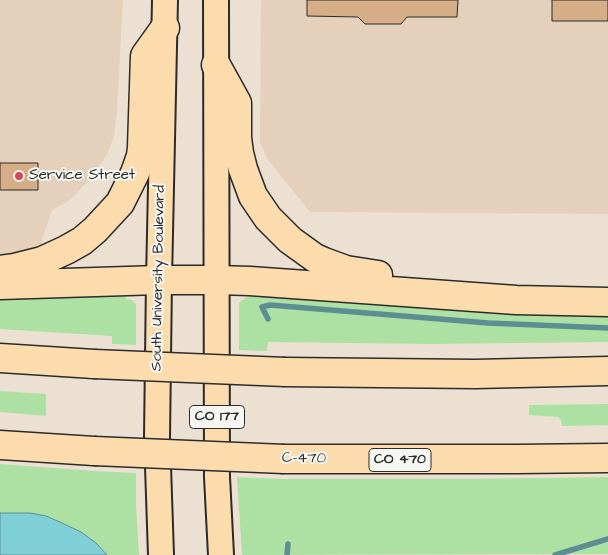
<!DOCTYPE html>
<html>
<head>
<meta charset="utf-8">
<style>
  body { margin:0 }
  canvas { display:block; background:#ece0d2 }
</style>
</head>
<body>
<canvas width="608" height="555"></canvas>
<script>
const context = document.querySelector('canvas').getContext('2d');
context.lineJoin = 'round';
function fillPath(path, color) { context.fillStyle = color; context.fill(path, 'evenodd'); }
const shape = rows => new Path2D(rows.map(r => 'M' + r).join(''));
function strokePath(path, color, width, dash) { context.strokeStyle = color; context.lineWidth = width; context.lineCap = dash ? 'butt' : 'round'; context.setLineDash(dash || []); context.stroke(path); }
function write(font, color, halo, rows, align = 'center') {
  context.font = font + ' "Architects Daughter",sans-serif'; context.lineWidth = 4; context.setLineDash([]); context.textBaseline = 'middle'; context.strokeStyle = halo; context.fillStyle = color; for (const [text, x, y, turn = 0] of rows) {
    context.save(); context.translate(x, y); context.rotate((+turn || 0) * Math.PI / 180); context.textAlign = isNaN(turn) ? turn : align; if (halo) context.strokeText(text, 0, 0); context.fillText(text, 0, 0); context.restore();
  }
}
fillPath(shape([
  [0,0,123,0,117,111,114,136,107,155,88,181,69,201,52,210,38,253,0,258],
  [261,0,608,0,608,214,310,212,268,160,260,142]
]), '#e5d1bb');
fillPath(shape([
  [255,292,458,311,608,315,608,342,431,344,268,342,267,351,239,350,239,303,246,297,255,295],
  [125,293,126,299,132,300,136,304,136,345,112,344,112,336,0,329,0,299],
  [0,391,46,394,46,416,0,412],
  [608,404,608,425,562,426,561,420,558,417,529,415,529,405],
  [0,464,95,471,136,473,136,505,139,555,0,555],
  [237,477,284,479,462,479,608,477,608,554,242,555]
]), '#ace1a3');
const water = shape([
  [0,513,30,513,46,516,62,523,81,532,96,543,107,555,0,555,0,513]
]);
fillPath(water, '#7fd0d6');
strokePath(water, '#5d8e92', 1);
strokePath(shape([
  [268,319,262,307,270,305,488,323,608,328],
  [287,555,288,544],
  [555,555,608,539]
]), '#5d8e92', 5.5);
const building = shape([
  [307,0,458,0,457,17,407,17,401,24,365,24,358,17,307,16,307,0],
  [552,0,608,0,608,21,552,21,552,0],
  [0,163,38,163,38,190,0,190,0,163]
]);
fillPath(building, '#d5ad86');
strokePath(building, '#2b2b2b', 1);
const primary = shape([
  [216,0,217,477,221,555],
  [161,555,157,437,159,280,165,0]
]);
const motorway = shape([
  [216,65,237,103,237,138,239,153,243,169,253,196,268,218,290,240,315,258,324,262,346,270,378,275],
  [0,270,14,268,42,261,66,250,82,241,95,230,120,203,135,173,141,156,142,147,145,56,165,28],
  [0,285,159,280,216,280,250,281,516,300,608,302],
  [0,358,94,364],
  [285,372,475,374,608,371],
  [0,445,94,451],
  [284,459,516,459,608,458]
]);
strokePath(primary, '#2b2b2b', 28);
strokePath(motorway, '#2b2b2b', 31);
strokePath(primary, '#fcdcac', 24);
strokePath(motorway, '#fcdcac', 28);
const motorwayBridge = shape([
  [94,364,285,372],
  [94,451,284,459]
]);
strokePath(motorwayBridge, '#2b2b2b', 31, []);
strokePath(motorwayBridge, '#fcdcac', 28);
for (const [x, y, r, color] of [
  [19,176,5,"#d1495b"]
]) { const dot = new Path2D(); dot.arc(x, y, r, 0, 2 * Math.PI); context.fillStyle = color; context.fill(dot); strokePath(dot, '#f6f6f2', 2); }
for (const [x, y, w] of [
  [217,417,55],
  [400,460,62]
]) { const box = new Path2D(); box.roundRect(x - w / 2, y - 11.5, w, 23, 4); context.fillStyle = '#f6f6f2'; context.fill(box); strokePath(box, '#2b2b2b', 1); }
write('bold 14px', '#2b2b2b', null, [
  ["CO 177",217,417],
  ["CO 470",400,460]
]);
write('15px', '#2b2b2b', '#f6f6f2', [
  ["Service Street",29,176]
], 'left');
write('15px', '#2b2b2b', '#f6f6f2', [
  ["South University Boulevard",159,278,-89],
  ["C-470",304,459,1]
]);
</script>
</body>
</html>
